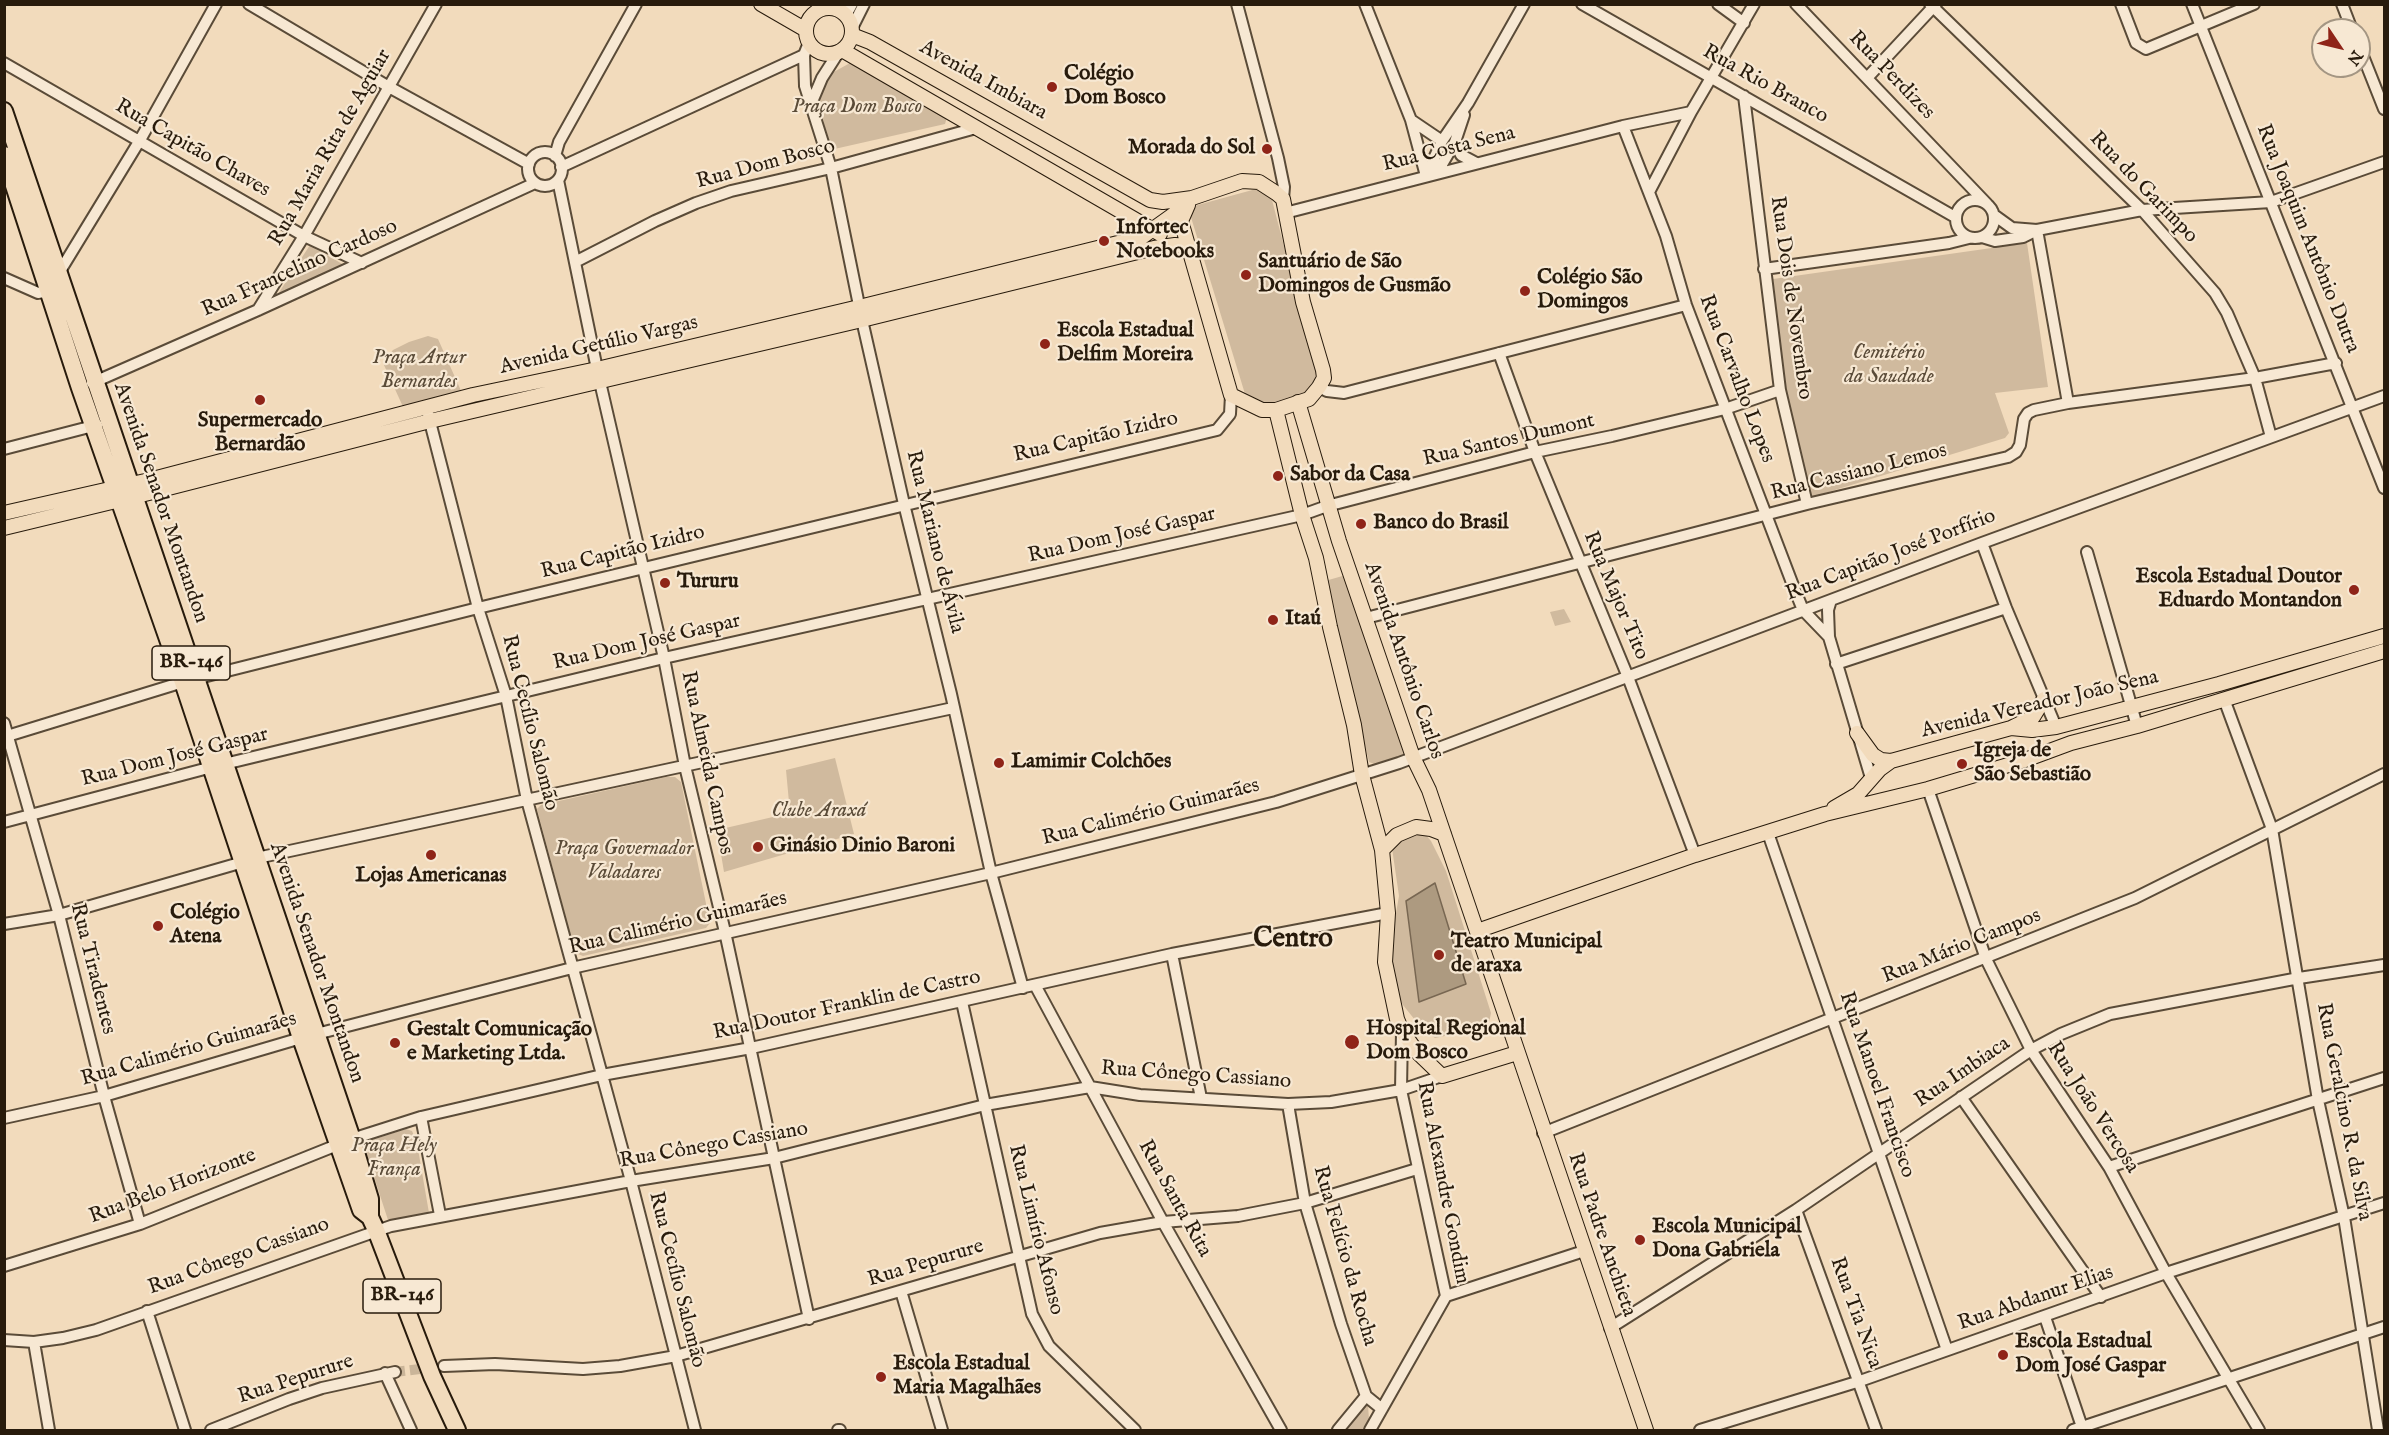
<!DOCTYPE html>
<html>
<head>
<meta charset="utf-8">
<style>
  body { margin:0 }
  #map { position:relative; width:2389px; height:1435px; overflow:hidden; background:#f2dbbc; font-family:"IM FELL English",serif }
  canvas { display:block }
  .frame { position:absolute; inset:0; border:6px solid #281b0c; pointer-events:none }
  .north { position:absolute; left:2311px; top:18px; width:60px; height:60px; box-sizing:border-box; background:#f7e8d3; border:2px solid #a49683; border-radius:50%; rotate:125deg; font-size:16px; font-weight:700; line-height:24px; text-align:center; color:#281b0c }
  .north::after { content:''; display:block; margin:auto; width:21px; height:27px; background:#8f2418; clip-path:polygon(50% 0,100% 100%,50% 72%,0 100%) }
</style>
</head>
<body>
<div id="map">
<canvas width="2389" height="1435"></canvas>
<div class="frame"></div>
<div class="north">N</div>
</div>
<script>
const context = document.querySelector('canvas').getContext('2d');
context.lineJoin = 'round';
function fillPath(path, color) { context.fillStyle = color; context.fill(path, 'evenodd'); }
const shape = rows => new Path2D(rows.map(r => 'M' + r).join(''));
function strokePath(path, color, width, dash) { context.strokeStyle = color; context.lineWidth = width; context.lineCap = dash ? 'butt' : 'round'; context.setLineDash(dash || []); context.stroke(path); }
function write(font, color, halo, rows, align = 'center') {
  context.font = font + ' "IM FELL English",serif'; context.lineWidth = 4.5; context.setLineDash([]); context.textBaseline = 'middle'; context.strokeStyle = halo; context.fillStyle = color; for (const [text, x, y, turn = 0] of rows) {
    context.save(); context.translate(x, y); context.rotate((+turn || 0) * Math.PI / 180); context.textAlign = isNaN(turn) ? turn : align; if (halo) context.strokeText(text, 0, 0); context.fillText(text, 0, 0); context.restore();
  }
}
fillPath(shape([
  [850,63,947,117,945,124,830,150,818,97,832,73],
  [1256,189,1266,190,1271,196,1316,370,1315,381,1304,395,1263,405,1255,402,1245,394,1190,214,1194,206],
  [2027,243,2048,387,1995,393,2009,433,2005,438,1812,497,1786,390,1773,279],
  [310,245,344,265,278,294],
  [428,336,438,339,462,393,404,409,384,365,387,357,393,350,409,342],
  [1346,575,1408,749,1402,757,1380,766,1369,762,1325,581],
  [1564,609,1571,622,1555,626,1550,612],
  [835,758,854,834,724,872,717,830,790,813,786,770],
  [666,777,675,777,681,782,710,923,706,928,583,956,578,954,574,949,537,809,541,805],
  [1412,832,1425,834,1431,841,1446,871,1491,1013,1489,1023,1479,1029,1435,1038,1423,1030,1403,1005,1393,985,1390,947,1399,896,1392,848],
  [406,1129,412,1131,417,1143,429,1213,428,1216,388,1220,363,1143],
  [1368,1405,1369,1420,1362,1430,1344,1430,1362,1408]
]), '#d0ba9e');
const water = shape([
  [1435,883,1466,984,1419,1002,1406,901,1435,883]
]);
fillPath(water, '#ad9a80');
strokePath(water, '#786752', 1.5);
strokePath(shape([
  [395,1372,444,1366]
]), '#cab599', 10, [10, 5]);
const minor = shape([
  [249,4,389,87,529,164],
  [1237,4,1278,158,1284,187,1283,199],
  [1365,4,1411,120,1426,176],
  [1582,4,1955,217],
  [1718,4,1744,23],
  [1796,4,1987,204],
  [1930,4,2142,210,2215,293,2227,313,2255,378,2271,437],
  [2121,4,2136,43,2146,49,2254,4],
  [2192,4,2384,488],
  [2342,4,2352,30],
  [846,15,852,4],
  [852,28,864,4],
  [809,43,804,55,805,86,831,168,862,320,904,504,951,694,991,873,1023,988],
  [2359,46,2384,109],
  [4,63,304,236,362,263],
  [1867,78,1936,4],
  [1744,96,1780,390,1807,504],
  [811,104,822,78,838,53],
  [1411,120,1442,141],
  [1623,126,1666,236,1686,305,1794,588,1803,610,1829,637],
  [1455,142,1461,155,1476,163],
  '528 169a17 17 0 1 1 34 0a17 17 0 1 1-34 0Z',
  [555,156,559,142,636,4],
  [561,167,804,55],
  [1437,173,1455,142,1464,115],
  [1426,176,1442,141,1468,103,1524,4],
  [558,180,597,369,664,658,685,766,725,932,809,1319],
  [1649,192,1691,112,1754,4],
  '1956 219a19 19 0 1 1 38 0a19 19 0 1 1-38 0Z',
  [1285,213,1623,126,1691,112],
  [1994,215,2012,228,2037,230],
  [2037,230,2068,403],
  [1982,237,1995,241,2023,237,2037,230,2142,210,2271,202,2384,162],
  [575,262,655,221,696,203,731,191,831,168,976,128],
  [1764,269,1949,243,1969,238],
  [4,278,38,293,43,292,54,281,140,140,216,4],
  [258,310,304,236,436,4],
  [1499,353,1535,452,1628,677,1695,855],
  [92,383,258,310,535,183],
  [1319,387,1327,391,1344,393,1686,305],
  [428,414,478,608,506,696,527,800,631,1181,695,1430],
  [4,449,97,425],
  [1982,543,2006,608,2056,727],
  [2087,552,2137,726],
  [1831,600,1828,610,1829,637,1871,778],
  [1366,618,1807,504,2008,457,2016,452,2020,445,2024,419,2028,413,2034,410,2068,403,2255,378,2336,363],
  [1836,664,2006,608],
  [2224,699,2272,829,2318,1100,2344,1217,2378,1430],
  [4,723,59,915,104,1096,140,1224],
  [4,737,183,682,478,608,1217,430,1230,414,1231,395],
  [1928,789,1986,959,2031,1050,2109,1167,2166,1273,2259,1430],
  [4,822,212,767,664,658,1302,515,1327,506,1535,452,1612,436,1725,409,1780,390],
  [1768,833,1947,1350],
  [4,924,59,915,257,858,953,708],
  [1172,954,1201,1098],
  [1035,985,1163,1222,1281,1430],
  [962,1002,1032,1314,1049,1346,1135,1430],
  [1961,1097,2101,1297],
  [1288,1104,1305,1203,1341,1324,1366,1396,1382,1409],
  [421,1117,440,1215],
  [4,1118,104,1096,301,1038,572,968,991,873,1276,802,1399,763,1982,543,2384,396],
  [1543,1133,2135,898,2384,774],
  [2109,1167,2384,1078],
  [1796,1210,1876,1430],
  [4,1266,140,1224,352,1139,421,1117,602,1075,751,1048,1172,954,1388,913],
  [901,1291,942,1430],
  [1446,1296,1584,1251],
  [147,1311,185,1430],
  [2045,1317,2083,1430],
  [1610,1328,1796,1210,2031,1050,2061,1034,2110,1014,2299,978,2384,965],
  [4,1340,34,1342,63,1338,96,1330,391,1226,631,1181,774,1158,985,1105,1090,1087,1140,1095,1288,1104,1331,1102,1401,1090,1442,1076],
  [34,1342,49,1430],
  [444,1366,495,1364,583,1369,620,1366,676,1356,1100,1233,1163,1222,1238,1216,1305,1203,1417,1169],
  [385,1373,411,1430],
  [211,1430,289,1399,322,1388,395,1372],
  [838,1430,840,1430],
  [1338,1430,1366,1396],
  [1370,1430,1446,1296,1401,1090,1402,1031],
  [1700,1430,1860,1381,2166,1273,2384,1203],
  [2073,1430,2384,1327]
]);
const major = shape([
  [761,4,806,30],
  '806 31a23 23 0 1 1 46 0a23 23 0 1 1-46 0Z',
  [852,35,870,42,1150,200,1163,202,1192,198,1242,181,1259,182,1276,193,1283,199,1303,302,1323,370,1324,378,1319,387,1309,399,1276,410,1262,410,1231,395,1181,221,1188,205],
  [842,50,1160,234],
  [1298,402,1339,541,1413,757,1429,790,1646,1430],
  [1276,410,1302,515,1316,558,1330,627,1354,725,1362,775,1382,850,1388,913,1385,962,1397,1019,1402,1031,1417,1052,1442,1076,1517,1053],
  [4,513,145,481,473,395,597,369,859,307,1142,237,1177,212,1192,198],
  [4,528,149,493,430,421,862,320,1154,248,1175,245,1189,246],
  [2011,728,2033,717,2044,699],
  [1857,733,1873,755,1881,760,1891,761],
  [1834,808,1858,794,1880,769,1891,761,2011,728,2032,730,2056,727,2219,684,2384,636],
  [1382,850,1397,835,1416,827,1431,829,1444,834],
  [1477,931,1695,855,1825,814,1928,789,2025,760,2071,743,2137,726,2384,651]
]);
const highway = shape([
  [4,111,352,1139,370,1199,370,1217],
  [4,155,80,388,183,682,301,1038,361,1210,370,1217,376,1230,432,1376,457,1430]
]);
strokePath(minor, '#5a4b38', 14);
strokePath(major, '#281b0c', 16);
strokePath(highway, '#281b0c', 20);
strokePath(minor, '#f7e8d3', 10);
strokePath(major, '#f2dbbc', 14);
strokePath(highway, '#f2dbbc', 16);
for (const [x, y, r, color] of [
  [1052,87,6,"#8f2418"],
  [1267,149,6,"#8f2418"],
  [1104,241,6,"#8f2418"],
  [1246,275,6,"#8f2418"],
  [1525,291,6,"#8f2418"],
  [1045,344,6,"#8f2418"],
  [260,400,6,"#8f2418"],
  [1278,476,6,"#8f2418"],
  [1361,524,6,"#8f2418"],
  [665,583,6,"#8f2418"],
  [2354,590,6,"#8f2418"],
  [1273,620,6,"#8f2418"],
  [999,763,6,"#8f2418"],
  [1962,764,6,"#8f2418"],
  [758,847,6,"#8f2418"],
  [431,855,6,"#8f2418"],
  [158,926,6,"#8f2418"],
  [1439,955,6,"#8f2418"],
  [1352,1042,8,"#8f2418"],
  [395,1043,6,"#8f2418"],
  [1640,1240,6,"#8f2418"],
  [2003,1355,6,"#8f2418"],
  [881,1377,6,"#8f2418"]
]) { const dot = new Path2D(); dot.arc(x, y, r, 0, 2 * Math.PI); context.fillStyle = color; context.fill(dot); strokePath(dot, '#f7e8d3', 2); }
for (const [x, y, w] of [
  [191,663,78],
  [402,1296,78]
]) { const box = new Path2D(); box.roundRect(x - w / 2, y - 17, w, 34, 4.5); context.fillStyle = '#f7e8d3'; context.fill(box); strokePath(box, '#281b0c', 1.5); }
write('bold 20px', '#281b0c', null, [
  ["BR-146",191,663],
  ["BR-146",402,1296]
]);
write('bold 21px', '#281b0c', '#f7e8d3', [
  ["Colégio",1064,75],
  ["Dom Bosco",1064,99],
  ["Morada do Sol",1255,149,"right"],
  ["Infortec",1116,229],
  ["Notebooks",1116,253],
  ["Santuário de São",1258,263],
  ["Domingos de Gusmão",1258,287],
  ["Colégio São",1537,279],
  ["Domingos",1537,303],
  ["Escola Estadual",1057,332],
  ["Delfim Moreira",1057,356],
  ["Supermercado",260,422,"center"],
  ["Bernardão",260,446,"center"],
  ["Sabor da Casa",1290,476],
  ["Banco do Brasil",1373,524],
  ["Escola Estadual Doutor",2342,578,"right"],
  ["Eduardo Montandon",2342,602,"right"],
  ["Tururu",677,583],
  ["Itaú",1285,620],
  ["Igreja de",1974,752],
  ["São Sebastião",1974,776],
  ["Lamimir Colchões",1011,763],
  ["Ginásio Dinio Baroni",770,847],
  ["Lojas Americanas",431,877,"center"],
  ["Colégio",170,914],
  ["Atena",170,938],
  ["Teatro Municipal",1451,943],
  ["de araxa",1451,967],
  ["Hospital Regional",1366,1030],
  ["Dom Bosco",1366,1054],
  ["Gestalt Comunicação",407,1031],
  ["e Marketing Ltda.",407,1055],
  ["Escola Municipal",1652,1228],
  ["Dona Gabriela",1652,1252],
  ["Escola Estadual",2015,1343],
  ["Dom José Gaspar",2015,1367],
  ["Escola Estadual",893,1365],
  ["Maria Magalhães",893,1389]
], 'left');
write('21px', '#281b0c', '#f7e8d3', [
  ["Rua Perdizes",1891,76,46],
  ["Avenida Imbiara",983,81,29],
  ["Rua Rio Branco",1765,85,29],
  ["Rua Maria Rita de Aguiar",331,148,-60],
  ["Rua Capitão Chaves",192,149,30],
  ["Rua Costa Sena",1449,150,-14],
  ["Rua Dom Bosco",766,165,-15],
  ["Rua do Garimpo",2143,188,46],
  ["Rua Joaquim Antônio Dutra",2307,239,68],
  ["Rua Francelino Cardoso",300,269,-24],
  ["Rua Dois de Novembro",1790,298,82],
  ["Avenida Getúlio Vargas",599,346,-13],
  ["Rua Carvalho Lopes",1736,379,69],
  ["Rua Capitão Izidro",1096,438,-13],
  ["Rua Santos Dumont",1509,441,-13],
  ["Rua Cassiano Lemos",1859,473,-14],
  ["Avenida Senador Montandon",160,503,71],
  ["Rua Dom José Gaspar",1122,536,-13],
  ["Rua Mariano de Ávila",934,542,76],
  ["Rua Capitão Izidro",623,553,-14],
  ["Rua Capitão José Porfírio",1891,556,-21],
  ["Rua Major Tito",1615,596,67],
  ["Rua Dom José Gaspar",647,643,-13],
  ["Avenida Antônio Carlos",1403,661,71],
  ["Avenida Vereador João Sena",2040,705,-13],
  ["Rua Cecílio Salomão",529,723,76],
  ["Rua Dom José Gaspar",175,758,-14],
  ["Rua Almeida Campos",706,763,78],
  ["Rua Calimério Guimarães",1151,813,-14],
  ["Rua Calimério Guimarães",678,924,-13],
  ["Rua Mário Campos",1962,947,-22],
  ["Avenida Senador Montandon",316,963,71],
  ["Rua Tiradentes",92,969,76],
  ["Rua Doutor Franklin de Castro",847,1006,-12],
  ["Rua Calimério Guimarães",189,1050,-16],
  ["Rua Imbiaca",1963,1073,-34],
  ["Rua Cônego Cassiano",1196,1076,4],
  ["Rua Manoel Francisco",1876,1085,71],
  ["Rua João Vercosa",2092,1108,57],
  ["Rua Geralcino R. da Silva",2343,1112,79],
  ["Rua Cônego Cassiano",714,1146,-10],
  ["Rua Alexandre Gondim",1442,1183,79],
  ["Rua Belo Horizonte",173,1187,-21],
  ["Rua Santa Rita",1174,1199,61],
  ["Rua Limírio Afonso",1035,1230,76],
  ["Rua Padre Anchieta",1601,1235,71],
  ["Rua Felício da Rocha",1344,1256,74],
  ["Rua Cônego Cassiano",239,1257,-20],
  ["Rua Pepurure",926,1264,-17],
  ["Rua Cecílio Salomão",676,1280,76],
  ["Rua Abdanur Elias",2036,1299,-19],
  ["Rua Tia Nica",1855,1313,70],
  ["Rua Pepurure",296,1380,-18]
]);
write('italic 21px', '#5a4b38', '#f7e8d3', [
  ["Praça Dom Bosco",857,108],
  ["Cemitério",1889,354],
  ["da Saudade",1889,378],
  ["Praça Artur",419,359],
  ["Bernardes",419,383],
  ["Clube Araxá",819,812],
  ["Praça Governador",624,850],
  ["Valadares",624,874],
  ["Praça Hely",394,1147],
  ["França",394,1171]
]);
write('bold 27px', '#281b0c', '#f7e8d3', [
  ["Centro",1293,940]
]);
</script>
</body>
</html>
